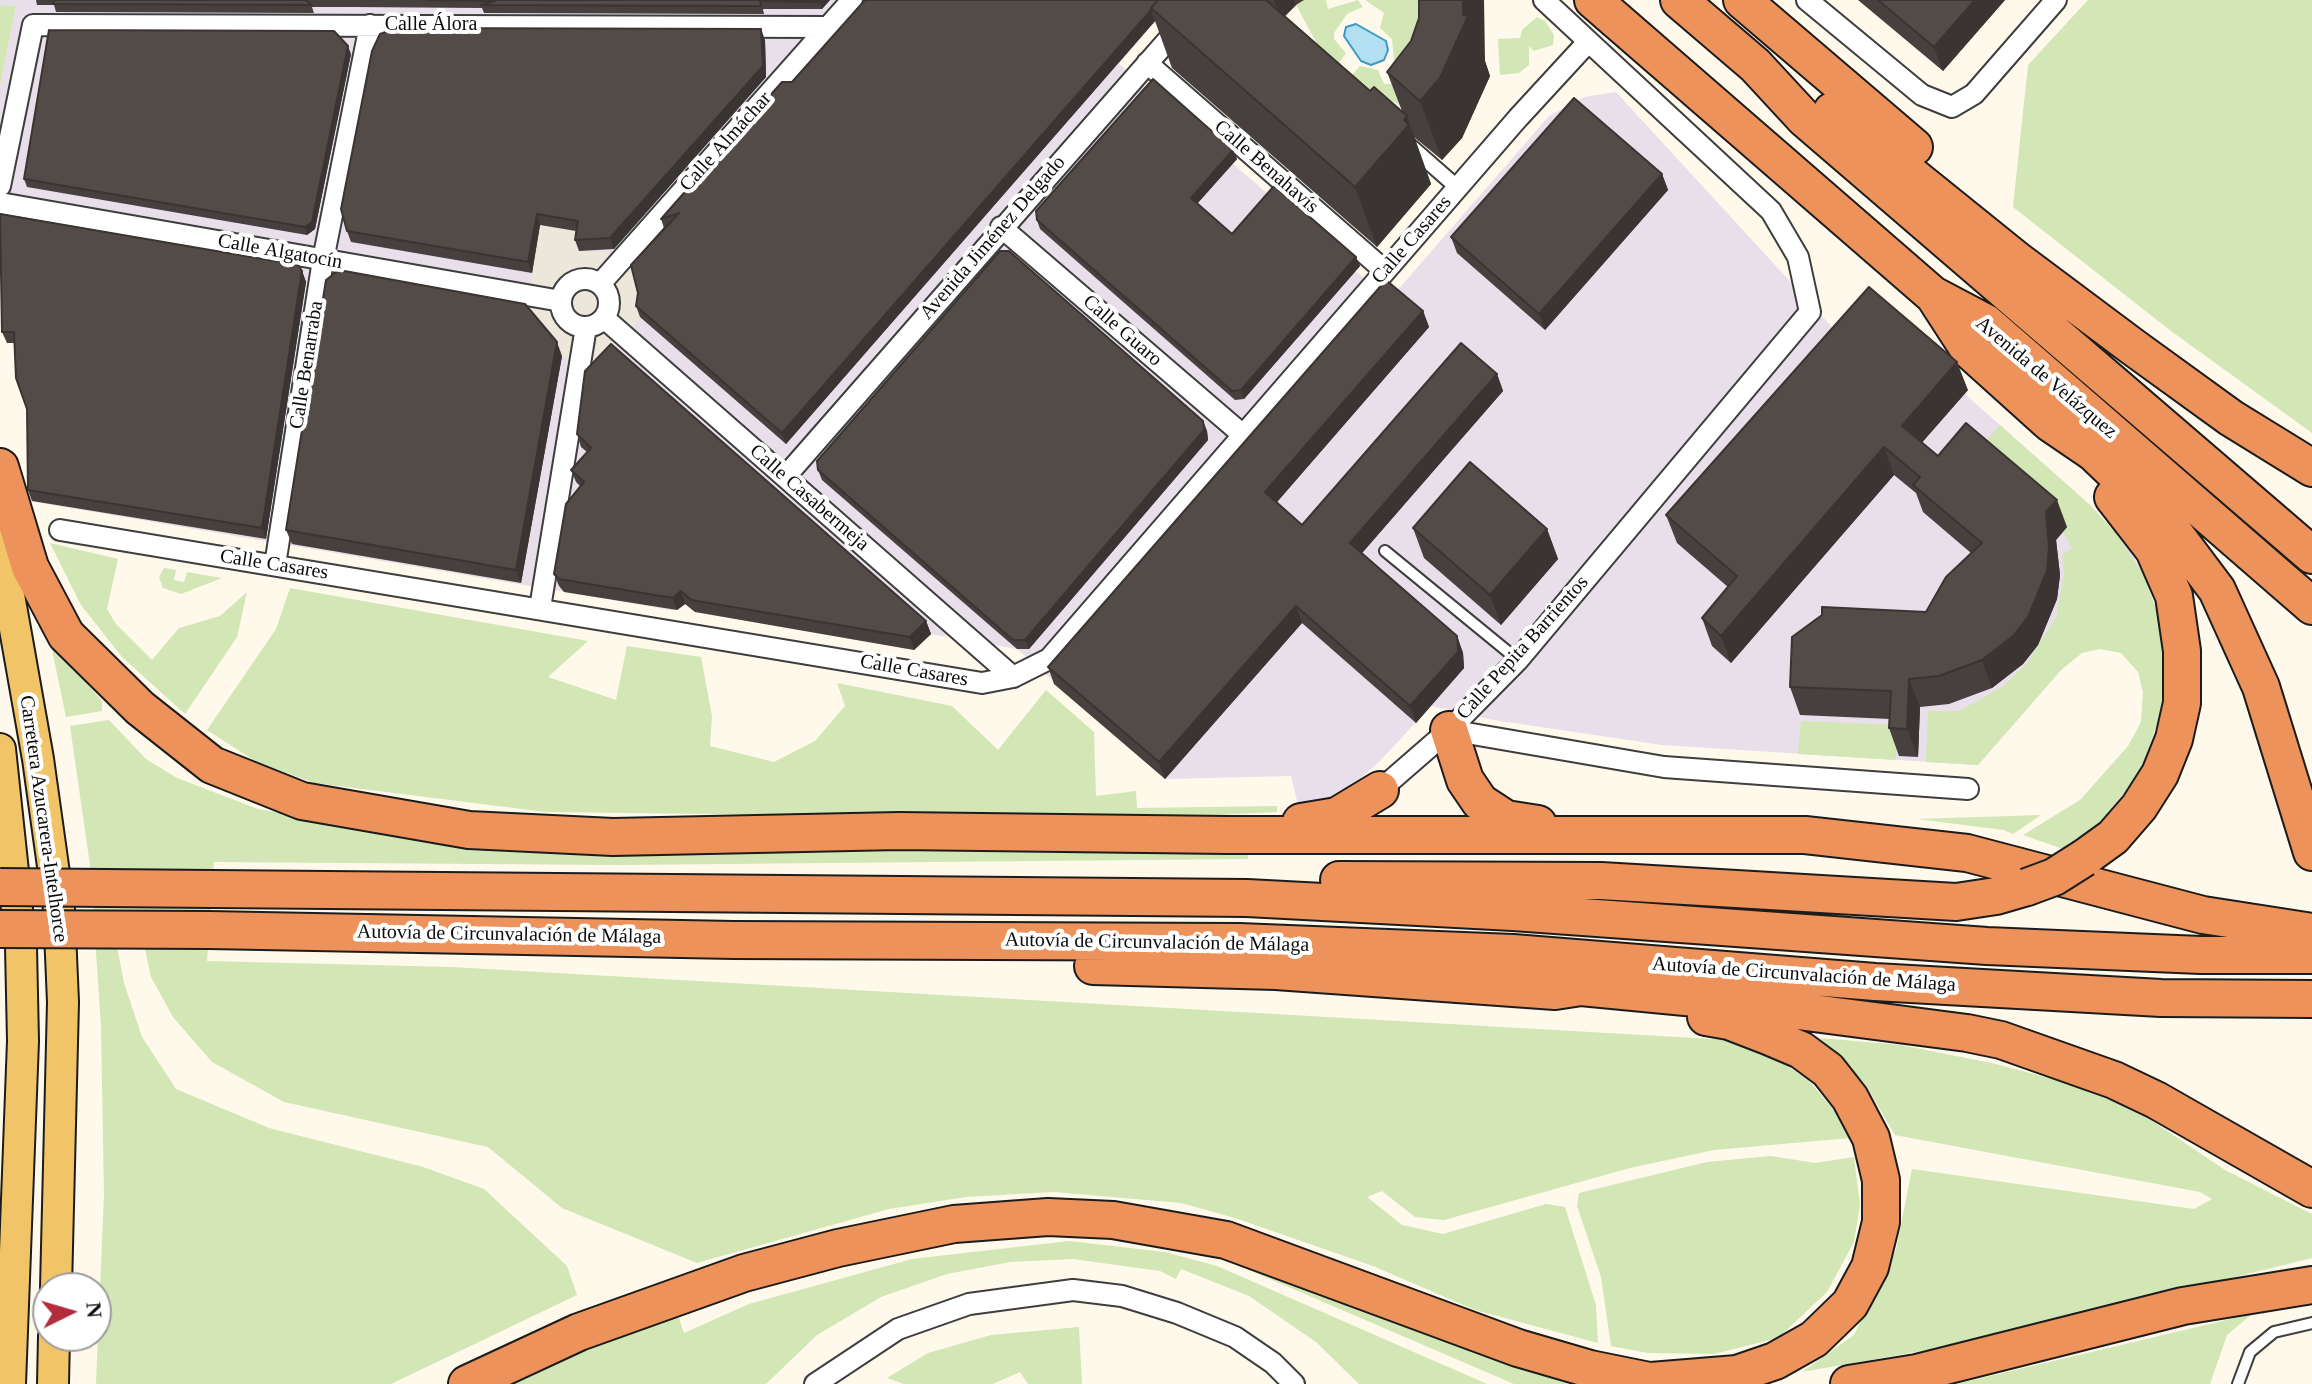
<!DOCTYPE html>
<html>
<head>
<meta charset="utf-8">
<style>
  body { margin:0 }
  #map { position:relative; width:2312px; height:1384px; overflow:hidden; background:#fef9ea; font-family:"Times New Roman",serif }
  canvas { display:block }
  .north { position:absolute; left:32px; top:1272px; width:80px; height:80px; box-sizing:border-box; background:#fff; border:2px solid #9d9d9d; border-radius:50%; rotate:85deg; font-size:22px; font-weight:700; line-height:32px; text-align:center; color:#0b0b0b }
  .north::after { content:''; display:block; margin:auto; width:28px; height:36px; background:#b22c3c; clip-path:polygon(50% 0,100% 100%,50% 72%,0 100%) }
</style>
</head>
<body>
<div id="map">
<canvas width="2312" height="1384"></canvas>
<div class="north">N</div>
</div>
<script>
const context = document.querySelector('canvas').getContext('2d');
context.lineJoin = 'round';
function fillPath(path, color) { context.fillStyle = color; context.fill(path, 'evenodd'); }
const shape = rows => new Path2D(rows.map(r => 'M' + r).join(''));
function strokePath(path, color, width, dash) { context.strokeStyle = color; context.lineWidth = width; context.lineCap = dash ? 'butt' : 'round'; context.setLineDash(dash || []); context.stroke(path); }
function write(font, color, halo, rows, align = 'center') {
  context.font = font + ' "Times New Roman",serif'; context.lineWidth = 8; context.setLineDash([]); context.textBaseline = 'middle'; context.strokeStyle = halo; context.fillStyle = color; for (const [text, x, y, turn = 0] of rows) {
    context.save(); context.translate(x, y); context.rotate((+turn || 0) * Math.PI / 180); context.textAlign = isNaN(turn) ? turn : align; if (halo) context.strokeText(text, 0, 0); context.fillText(text, 0, 0); context.restore();
  }
}
fillPath(shape([
  [0,0,1174,0,1119,64,1389,300,1549,116,1584,97,1616,92,1831,326,1853,344,1968,390,1965,394,2090,505,2130,551,2144,575,1978,765,1662,745,1494,720,1431,706,1379,762,1340,796,1298,805,1291,776,1165,779,1017,649,931,634,914,650,695,612,685,604,677,610,671,610,29,501,31,421,18,343,7,343,0,227,0,86,16,6,0,5]
]), '#e8dfea');
fillPath(shape([
  [1302,0,1326,0,1328,9,1358,0,1363,7,1347,14,1334,33,1334,39,1346,53,1337,66,1321,51,1296,5],
  [1365,0,1440,0,1424,116,1361,87,1350,77,1360,66,1378,70,1384,84,1396,84,1392,39,1380,28,1384,13],
  [2088,0,2312,0,2312,433,2171,331,2013,207,2028,65],
  [0,5,16,6,0,86],
  [1537,17,1545,21,1554,35,1553,45,1534,51,1529,46,1529,65,1519,73,1500,75,1498,39,1520,38,1522,30],
  [2000,425,2090,505,2115,532,2144,575,2162,626,2166,698,2140,773,2101,821,2063,849,2023,835,2080,800,2128,746,2141,722,2143,692,2138,672,2121,653,2100,649,2082,653,2061,670,1978,765,1926,762,1928,711,1959,711,2002,687,2028,662,2056,617,2064,576,2062,555,2072,548,2063,532,2066,527,1977,451],
  [50,543,118,559,107,609,116,624,152,660,179,628,220,616,247,592,237,637,185,714,122,657,81,605],
  [164,568,176,570,174,580,184,582,187,572,222,578,181,594,163,588,159,577],
  [290,588,588,641,548,677,616,700,627,646,701,657,712,716,710,746,774,762,815,741,845,706,837,683,952,706,998,750,1046,690,1094,732,1096,796,1136,791,1137,808,1277,806,1277,812,1137,819,546,812,314,783,255,761,207,730,276,629],
  [50,640,102,701,102,711,66,717],
  [109,720,146,759,177,778,258,809,367,828,1248,851,1248,859,619,865,214,862,207,961,452,967,1730,1040,1770,1054,1808,1080,1834,1110,1850,1138,1714,1150,1630,1168,1444,1220,1415,1217,1382,1191,1367,1197,1402,1225,1443,1234,1546,1204,1565,1207,1596,1305,1598,1343,1475,1310,1373,1266,1235,1218,1181,1203,1054,1192,966,1197,889,1209,697,1263,562,1208,488,1147,284,1102,212,1062,173,1017,151,977,137,912,110,910,124,983,142,1037,176,1089,269,1128,423,1167,484,1189,567,1266,577,1295,391,1384,96,1384,104,1195,101,1026,90,865,70,726],
  [1801,721,1897,725,1896,760,1798,754],
  [2041,815,2013,834,2003,830,1917,819],
  [1820,1038,1901,1045,1996,1064,2067,1083,2139,1112,2225,1170,2312,1214,2312,1258,1972,1342,1802,1372,1854,1335,1896,1250,1912,1169,2194,1209,2212,1199,2200,1192,1895,1135,1865,1084],
  [1771,1156,1815,1163,1854,1157,1860,1205,1854,1242,1827,1292,1778,1338,1714,1354,1648,1353,1611,1346,1601,1277,1577,1206,1579,1193,1707,1162],
  [1069,1241,1165,1252,1217,1266,1487,1384,1359,1384,1316,1342,1249,1296,1181,1269,1176,1279,1160,1271,1073,1259,1010,1262,947,1274,881,1297,817,1335,766,1384,512,1384,616,1337,678,1315,684,1333,749,1304,912,1259],
  [1228,1261,1263,1269,1589,1384,1514,1384],
  [2252,1314,2227,1335,2210,1384,1956,1384],
  [1079,1327,1082,1384,1028,1384,1020,1372,993,1384,904,1384,887,1378,928,1353,991,1335]
]), '#d2e6b6');
fillPath(shape([
  [540,225,581,232,579,251,606,252,635,276,642,304,640,317,616,356,594,379,562,356,530,318,532,273]
]), '#ece6db');
const water = shape([
  [1356,24,1386,41,1388,50,1384,60,1371,65,1361,61,1344,36,1346,27,1356,24]
]);
fillPath(water, '#b2dff2');
strokePath(water, '#3d99c5', 2);
const service = shape([
  [1385,551,1518,660],
  [2238,1384,2250,1352,2274,1332,2312,1323]
]);
const pedestrian = shape([
  [1409,145,1458,188]
]);
const minor = shape([
  [1807,0,1922,95,1952,107,1974,94,2056,0],
  [1147,63,1385,271],
  [0,186,33,25,829,27],
  [0,203,561,301],
  [1001,227,1243,435],
  '561 303a24 24 0 1 1 48 0a24 24 0 1 1-48 0Z',
  [600,284,852,0],
  [604,318,1013,677],
  [785,477,1203,0],
  [60,530,982,683,1013,677,1049,659,1518,118,1588,42],
  [275,565,323,260,370,25],
  [540,608,586,327],
  [1449,730,1664,767,1968,789],
  [1380,790,1449,730,1518,660,1810,312,1798,257,1771,211,1544,0],
  [815,1384,898,1329,969,1304,1073,1290,1122,1296,1177,1313,1235,1337,1273,1363,1294,1384]
]);
const primary = shape([
  [0,544,38,759,59,909,63,1002,56,1288],
  [0,749,21,947,23,1041,10,1384],
  [53,1384,54,1336]
]);
const motorway = shape([
  [1593,0,1933,295,1986,323,2312,606],
  [1679,0,1755,65,1804,118,2312,555],
  [1742,0,1914,147],
  [1832,111,2018,261,2133,347,2231,418,2312,468],
  [1936,299,1969,350,2050,423,2094,453,2166,522,2217,590,2261,687,2312,852],
  [0,467,30,567,66,635,140,708,212,765,302,801,469,830,613,837,899,831,1227,835,1805,835,1967,853,2203,915,2312,932],
  [1449,730,1465,780,1480,802,1506,819,1538,824],
  [1301,822,1337,816,1380,790],
  [2084,858,2113,837,2139,807,2160,774,2174,739,2182,703,2182,651,2174,596,2154,550,2113,497],
  [1339,880,1601,881,1956,902,1996,896,2027,887],
  [212,889,1247,898,1513,912,1987,946,2201,955,2312,955],
  [209,930,734,940,1239,942,1513,953,1875,982,2161,998,2312,999],
  [1093,966,1276,971,1555,991,1581,987,1706,999,1967,1033,2001,1040,2114,1080,2156,1100,2312,1189],
  [1651,1381,1737,1374,1775,1361,1814,1339,1850,1304,1870,1267,1881,1222,1881,1180,1871,1138,1850,1098,1828,1070,1801,1050,1768,1036,1729,1021,1706,1017],
  [467,1384,579,1332,744,1273,838,1248,954,1224,1048,1217,1113,1220,1226,1240,1518,1348,1590,1369,1664,1384],
  [1849,1384,1917,1373,2183,1306,2312,1285]
]);
strokePath(service, '#3e3e3e', 14);
strokePath(pedestrian, '#3e3e3e', 18);
strokePath(minor, '#3e3e3e', 24);
strokePath(primary, '#1c1c1c', 34);
strokePath(motorway, '#1c1c1c', 40);
strokePath(service, '#fff', 10);
strokePath(pedestrian, '#fff', 14);
strokePath(minor, '#fff', 20);
strokePath(primary, '#f1c567', 30);
strokePath(motorway, '#ec925a', 36);
const motorwayBridge = shape([
  [0,887,212,889],
  [2027,887,2054,877,2084,858],
  [0,929,209,930]
]);
strokePath(motorwayBridge, '#1c1c1c', 40, []);
strokePath(motorwayBridge, '#ec925a', 36);
fillPath(shape([
  [36,0,830,0,822,9,763,9,764,14,484,13,482,8,353,7,312,7,314,13,56,12,54,5,37,5],
  [865,0,1304,0,1296,5,1285,16,1370,91,1402,111,1387,72,1485,61,1490,76,1462,138,1442,160,1414,137,1431,184,1377,247,1172,68,1155,21,786,444,640,317,636,306,638,293,664,228,661,219,792,82],
  [1858,0,2005,0,1943,71],
  [765,40,766,77,614,249,579,251,575,240,576,231,540,225,532,273,351,242,347,231],
  [351,54,315,229,307,235,27,187,24,179],
  [1233,150,1237,159,1197,204,1232,234,1356,257,1360,266,1244,399,1235,400,1040,229,1037,220],
  [1662,174,1668,190,1545,330,1457,253,1451,237],
  [302,271,306,282,266,539,32,501,28,490,27,409,14,343,7,343,2,332],
  [1423,311,1429,327,1276,503,1302,525,1497,374,1503,391,1362,553,1457,636,1463,653,1464,668,1416,723,1302,623,1165,779,1054,684,1048,667],
  [562,356,521,583,292,544,286,530],
  [1968,390,1922,442,1938,456,2067,527,2056,540,2060,575,2057,599,2038,645,2023,664,1992,688,1949,704,1920,707,1918,757,1899,756,1889,728,1890,719,1800,715,1790,687,1926,612,1971,553,1923,512,1916,493,1894,475,1731,663,1712,646,1702,618,1728,587,1677,543,1666,515],
  [1203,421,1207,431,1208,440,1029,649,1017,649,822,480,818,470],
  [577,434,926,621,931,634,914,650,695,612,685,604,677,610,564,592,559,586,554,574,580,486,576,482,571,470,587,452,581,447],
  [1413,528,1547,529,1558,559,1501,625,1424,558]
]), '#47403e');
fillPath(shape([
  [820,0,830,0,822,9,819,2],
  [1274,0,1294,0,1296,5,1281,20],
  [1463,0,1484,0,1485,61,1490,76,1462,138,1442,160,1420,101,1463,15],
  [1975,0,2005,0,1943,71,1934,47],
  [1151,10,1155,21,786,444,782,433],
  [761,29,765,40,766,77,614,249,610,238],
  [348,46,351,54,315,229,307,235,305,227],
  [1407,116,1431,184,1377,247,1355,187],
  [1233,150,1237,159,1194,207,1191,198],
  [1662,174,1668,190,1545,330,1539,314],
  [537,214,540,225,532,273,528,262],
  [1356,257,1360,266,1244,399,1241,390],
  [302,271,306,282,266,539,262,528],
  [1423,311,1429,327,1271,509,1265,492],
  [557,342,562,356,521,583,516,570],
  [1957,362,1968,390,1913,453,1902,426],
  [1497,374,1503,391,1356,560,1350,543],
  [1203,421,1207,431,1208,440,1029,649,1025,640],
  [1884,447,1894,475,1731,663,1721,636],
  [2057,500,2067,527,2056,540,2060,575,2057,599,2038,645,2023,664,1992,688,1982,660,2046,512],
  [1547,529,1558,559,1501,625,1490,595],
  [681,591,685,604,677,610,673,598],
  [1296,606,1302,623,1165,779,1159,762],
  [926,621,931,634,914,650,910,637],
  [1457,636,1463,653,1464,668,1416,723,1410,706],
  [1909,679,1920,707,1918,757,1907,729]
]), '#3a3432');
const building = shape([
  [54,0,306,0,311,5,53,4,54,0],
  [426,0,820,0,819,2,760,1,761,6,481,5,495,1,426,0],
  [865,0,1158,0,1151,8,1152,9,782,433,636,306,638,293,631,265,679,213,661,219,782,82,792,82,865,0],
  [1158,0,1266,0,1370,91,1374,87,1407,116,1404,120,1409,125,1355,187,1151,8,1158,0],
  [1419,0,1463,0,1463,15,1468,16,1440,78,1420,101,1387,72,1411,41,1419,18,1419,0],
  [1878,0,1975,0,1934,47,1878,0],
  [397,28,761,29,763,66,610,238,575,240,578,221,537,214,528,262,347,231,341,209,372,51,380,34,397,28],
  [49,30,334,31,348,46,312,222,305,227,24,179,49,30],
  [1153,79,1233,150,1191,198,1232,234,1274,186,1356,257,1241,390,1232,391,1037,220,1036,211,1153,79],
  [1574,98,1662,174,1539,314,1451,237,1574,98],
  [0,214,298,265,302,271,262,528,28,490,27,409,16,378,14,332,2,332,0,214],
  [1000,251,1009,251,1203,421,1204,430,1025,640,1013,640,818,470,817,461,1000,251],
  [339,270,525,304,557,342,516,570,286,530,326,280,339,270],
  [1386,280,1423,311,1265,492,1302,525,1461,343,1497,374,1350,543,1457,636,1458,652,1410,706,1296,606,1159,762,1048,667,1386,280],
  [1869,287,1957,362,1902,426,1938,456,1966,423,2057,500,2046,512,2049,547,2047,571,2028,617,2013,636,1982,660,1939,676,1909,679,1907,729,1889,728,1891,691,1790,687,1792,637,1822,615,1822,607,1926,612,1946,577,1982,543,1913,485,1920,477,1884,447,1721,636,1702,618,1737,576,1666,515,1869,287],
  [611,344,926,621,910,637,691,600,681,591,673,598,559,579,554,574,566,504,584,482,571,470,591,448,577,434,585,371,611,344],
  [1470,462,1547,529,1490,595,1413,528,1470,462]
]);
fillPath(building, '#534b48');
strokePath(building, '#3a3432', 2);
write('20px', '#0b0b0b', '#fff', [
  ["Calle Álora",431,25],
  ["Calle Almáchar",726,142,-48],
  ["Calle Benahavís",1266,167,41],
  ["Avenida Jiménez Delgado",993,238,-49],
  ["Calle Casares",1412,240,-49],
  ["Calle Algatocín",280,252,10],
  ["Calle Guaro",1122,331,41],
  ["Calle Benarraba",307,365,-81],
  ["Avenida de Velázquez",2046,378,40],
  ["Calle Casabermeja",809,498,41],
  ["Calle Casares",274,565,9],
  ["Calle Pepita Barrientos",1523,648,-48],
  ["Calle Casares",914,671,10],
  ["Carretera Azucarera-Intelhorce",43,819,82],
  ["Autovía de Circunvalación de Málaga",509,935,1],
  ["Autovía de Circunvalación de Málaga",1157,943,1],
  ["Autovía de Circunvalación de Málaga",1804,975,4]
]);
</script>
</body>
</html>
